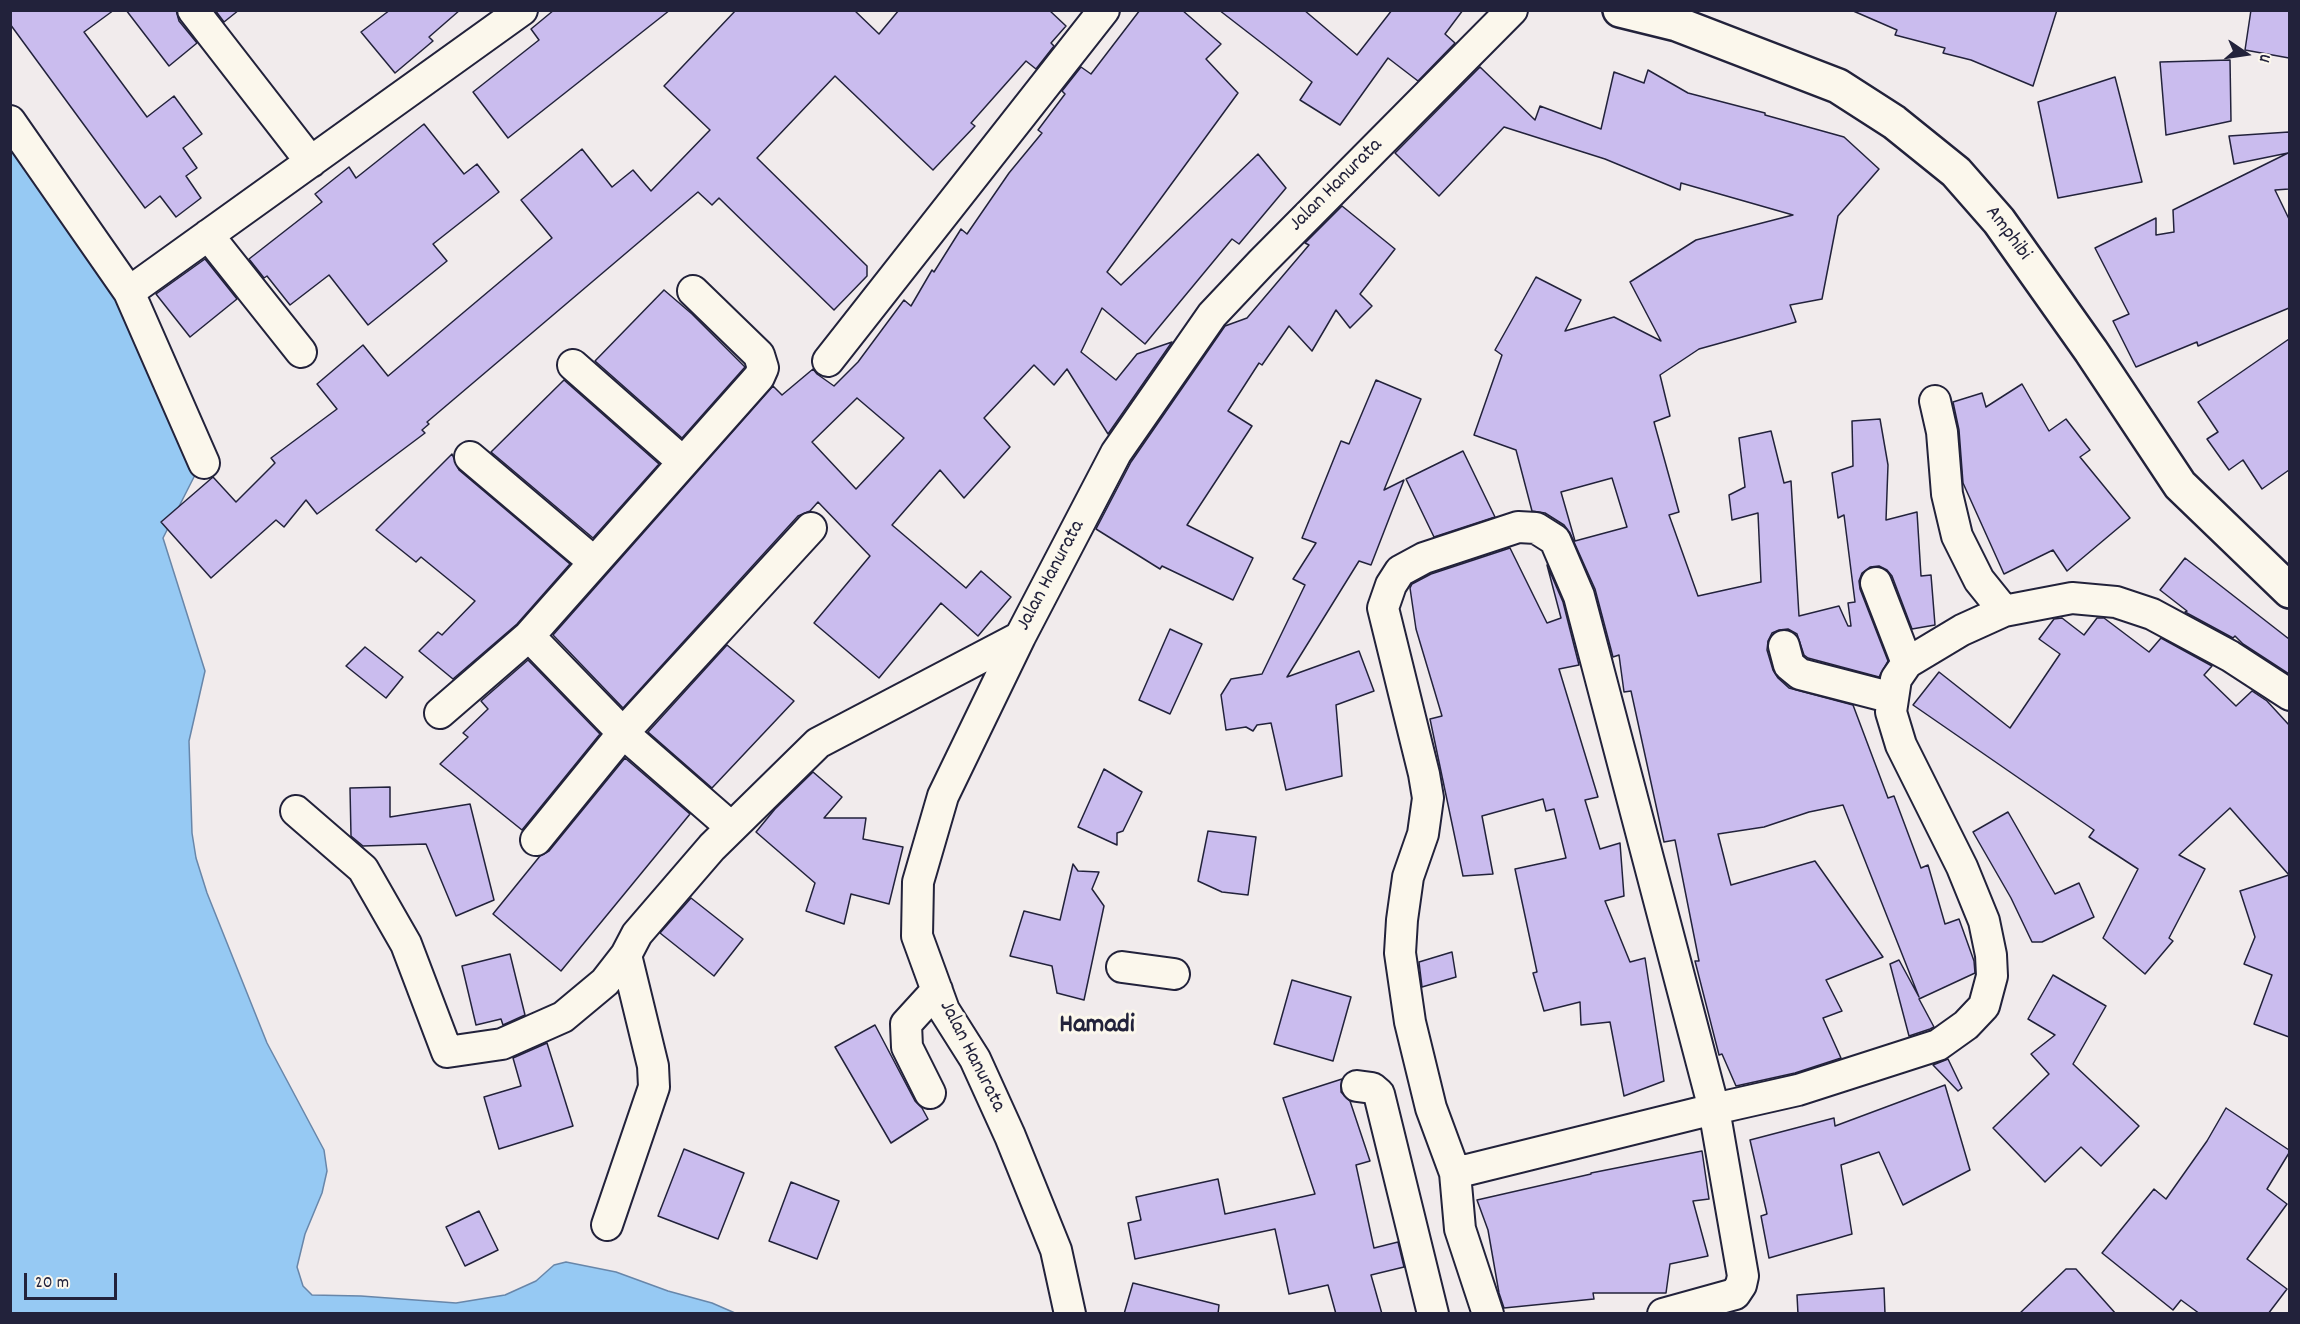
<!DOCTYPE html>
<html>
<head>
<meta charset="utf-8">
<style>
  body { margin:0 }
  #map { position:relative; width:2300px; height:1324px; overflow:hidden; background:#f1ebec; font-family:Dekko,sans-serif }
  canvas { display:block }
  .frame { position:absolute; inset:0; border:12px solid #22223b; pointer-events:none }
  .north { position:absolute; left:2216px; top:24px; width:60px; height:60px; -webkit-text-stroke:4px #fbf7ec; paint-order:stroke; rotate:103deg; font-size:16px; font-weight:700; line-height:24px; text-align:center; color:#22223b }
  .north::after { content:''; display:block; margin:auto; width:21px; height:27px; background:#22223b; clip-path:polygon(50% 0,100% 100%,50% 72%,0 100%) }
  .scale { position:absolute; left:24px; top:1273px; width:93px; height:27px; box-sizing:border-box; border:3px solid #22223b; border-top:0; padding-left:8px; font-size:18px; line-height:21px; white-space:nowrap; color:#22223b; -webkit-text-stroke:4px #fbf7ec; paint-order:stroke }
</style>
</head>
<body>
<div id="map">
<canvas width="2300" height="1324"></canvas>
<div class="frame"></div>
<div class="north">U</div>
<div class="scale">20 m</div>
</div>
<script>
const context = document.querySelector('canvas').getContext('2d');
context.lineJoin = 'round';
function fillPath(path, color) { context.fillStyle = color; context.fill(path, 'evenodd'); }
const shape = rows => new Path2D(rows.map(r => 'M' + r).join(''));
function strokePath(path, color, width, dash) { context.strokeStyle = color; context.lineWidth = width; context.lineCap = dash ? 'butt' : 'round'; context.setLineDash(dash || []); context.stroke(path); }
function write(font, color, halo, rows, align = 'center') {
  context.font = font + ' Dekko,sans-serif'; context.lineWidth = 6; context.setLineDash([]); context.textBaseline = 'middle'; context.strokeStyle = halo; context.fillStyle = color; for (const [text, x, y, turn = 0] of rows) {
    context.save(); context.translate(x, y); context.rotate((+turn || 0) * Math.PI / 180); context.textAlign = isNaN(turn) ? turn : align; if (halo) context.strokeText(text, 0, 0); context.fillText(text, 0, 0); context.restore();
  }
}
const water = shape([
  [10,111,110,245,197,471,163,538,205,671,189,741,192,833,196,858,207,893,267,1043,324,1150,327,1171,322,1193,305,1234,297,1267,303,1286,312,1295,361,1296,456,1303,505,1295,536,1281,554,1265,566,1262,616,1272,668,1291,712,1303,735,1313,11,1313,10,111]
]);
fillPath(water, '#96c9f3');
strokePath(water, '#6886a9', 1.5);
const building = shape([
  [10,10,114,10,84,32,147,117,174,96,202,134,183,148,197,168,186,176,201,198,176,217,160,196,145,208,10,24,10,10],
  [126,10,176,10,179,21,197,43,169,66,126,10],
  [215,10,239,10,224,22,215,10],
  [390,10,460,10,429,37,433,41,395,73,361,32,390,10],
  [554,10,670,10,508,138,473,92,539,40,531,29,554,10],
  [736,10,854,10,879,34,899,10,1049,10,1066,26,1051,43,1054,46,1036,69,1026,61,971,123,975,126,933,170,835,76,757,158,867,266,867,276,834,310,719,198,712,205,698,192,427,422,429,424,422,430,425,433,317,514,306,500,284,527,276,520,211,578,161,522,213,477,236,502,275,463,271,458,337,409,317,384,363,345,388,376,552,238,521,200,582,149,612,187,633,170,651,191,710,130,664,86,736,10],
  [1140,10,1182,10,1221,44,1206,59,1238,93,1107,272,1121,285,1258,154,1286,188,1239,244,1232,239,1145,344,1102,308,1081,352,1116,380,1137,354,1172,342,1108,434,1067,369,1054,385,1034,365,984,418,1010,447,964,498,940,470,892,525,966,588,981,571,1011,597,978,636,941,603,879,678,814,623,870,556,818,502,810,511,798,516,623,708,553,635,773,386,782,395,813,369,817,374,834,386,858,362,904,300,911,306,932,270,934,272,961,229,967,234,1009,173,1042,133,1038,130,1065,94,1062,91,1081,67,1091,74,1140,10],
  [857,398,904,438,856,489,812,442,857,398],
  [1219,10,1304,10,1357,55,1392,10,1463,10,1445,34,1455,43,1418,81,1388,58,1340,125,1300,100,1312,82,1219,10],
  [1851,10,2057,10,2033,86,1971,60,1943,53,1945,48,1895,35,1897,30,1851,10],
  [2251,10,2289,10,2289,58,2245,50,2251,10],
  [2230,60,2231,121,2166,135,2160,62,2230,60],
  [1480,67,1535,120,1540,106,1601,129,1614,72,1644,83,1648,70,1688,93,1765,113,1765,115,1844,137,1879,169,1838,216,1822,299,1790,305,1796,322,1699,349,1660,375,1670,416,1654,422,1679,512,1669,515,1698,596,1761,582,1758,513,1732,520,1729,495,1745,487,1739,438,1771,431,1784,483,1791,481,1799,616,1839,606,1848,626,1851,626,1848,603,1855,602,1844,515,1838,518,1832,473,1853,466,1852,421,1880,419,1888,465,1886,520,1917,512,1921,576,1931,575,1935,625,1912,629,1892,576,1887,570,1879,566,1870,567,1862,573,1859,581,1860,589,1888,661,1879,677,1808,658,1804,655,1797,634,1788,629,1779,630,1772,633,1768,641,1767,650,1773,670,1778,678,1789,688,1853,705,1888,798,1894,796,1921,868,1928,865,1945,924,1959,919,1974,961,1975,973,1919,999,1934,1027,1930,1029,1909,1036,1890,964,1899,960,1919,997,1843,805,1809,812,1764,827,1718,834,1731,885,1815,861,1883,957,1826,980,1842,1011,1823,1018,1841,1058,1795,1073,1736,1086,1722,1054,1719,1055,1695,961,1699,961,1675,840,1664,842,1631,691,1624,692,1619,655,1613,657,1595,589,1570,533,1564,525,1545,513,1532,511,1516,450,1474,435,1502,355,1495,350,1536,277,1581,300,1565,331,1614,317,1661,341,1630,282,1696,240,1793,215,1681,183,1680,190,1605,159,1504,127,1439,196,1395,153,1480,67],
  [1612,478,1627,527,1575,541,1561,492,1612,478],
  [2115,77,2142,182,2058,198,2038,102,2115,77],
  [424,124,464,174,477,164,499,192,433,244,447,261,368,325,329,275,290,305,267,276,264,278,249,259,322,202,315,194,349,167,356,178,424,124],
  [2289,132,2289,189,2275,190,2289,219,2289,308,2198,346,2197,342,2136,367,2113,321,2129,314,2095,248,2156,218,2156,235,2174,232,2173,210,2288,153,2234,164,2229,136,2289,132],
  [1342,206,1395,249,1360,294,1372,306,1350,328,1336,310,1312,351,1289,326,1262,365,1259,363,1228,411,1252,426,1187,525,1253,558,1233,600,1162,566,1160,569,1096,529,1131,462,1225,326,1247,318,1309,245,1305,243,1342,206],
  [205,259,237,299,190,337,156,294,205,259],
  [664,290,692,314,745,367,682,438,595,361,664,290],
  [2289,339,2289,470,2262,489,2243,460,2229,470,2207,439,2218,432,2198,402,2289,339],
  [564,380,659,464,593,538,491,452,564,380],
  [1376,380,1421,399,1384,490,1404,480,1371,565,1359,561,1287,677,1359,651,1374,691,1336,705,1342,776,1286,790,1271,723,1257,725,1253,731,1246,727,1226,730,1221,695,1231,679,1262,674,1305,585,1293,579,1316,543,1302,538,1341,441,1349,444,1376,380],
  [2022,384,2049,431,2066,419,2090,450,2080,457,2130,518,2067,571,2053,550,2004,574,1963,483,1959,430,1953,402,1982,393,1986,407,2022,384],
  [1463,451,1495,517,1434,537,1406,479,1463,451],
  [452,454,459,470,570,564,517,624,453,679,419,651,438,632,442,635,475,601,421,557,416,562,376,530,452,454],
  [1510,548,1547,623,1561,618,1547,565,1563,602,1579,665,1559,669,1598,797,1585,800,1600,849,1620,843,1624,896,1605,901,1630,962,1645,958,1664,1081,1624,1096,1610,1022,1581,1025,1580,1002,1544,1011,1533,973,1537,972,1515,869,1566,858,1554,809,1546,811,1543,799,1482,816,1493,874,1463,876,1430,719,1442,716,1416,629,1410,588,1412,584,1431,574,1510,548],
  [2185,558,2289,639,2289,674,2243,644,2235,636,2233,638,2185,612,2187,611,2160,590,2185,558],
  [2062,618,2084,635,2097,618,2104,618,2149,652,2161,638,2212,666,2204,675,2236,706,2252,691,2267,701,2289,725,2289,1037,2254,1024,2272,975,2244,964,2255,937,2240,891,2289,875,2230,808,2179,855,2205,869,2169,938,2173,941,2145,974,2103,938,2138,869,2089,837,2094,830,1913,705,1939,672,2010,728,2060,654,2039,639,2054,619,2062,618],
  [1170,629,1202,644,1170,714,1139,700,1170,629],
  [727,645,794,701,712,788,648,732,727,645],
  [365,647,403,677,386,698,346,666,365,647],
  [528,660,600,734,522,830,440,764,468,737,463,733,488,709,481,701,528,660],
  [625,758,690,814,561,971,493,914,540,856,549,851,625,758],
  [1104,769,1142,792,1123,831,1117,833,1117,845,1078,827,1104,769],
  [813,772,842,797,824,818,866,818,863,839,903,847,889,904,851,894,844,924,806,911,815,883,756,832,775,809,813,772],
  [390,787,390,817,470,804,494,900,456,916,426,844,363,846,351,836,350,788,390,787],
  [2008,812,2055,894,2079,883,2094,917,2042,942,2032,942,2011,898,1973,832,2008,812],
  [1208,831,1256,837,1248,895,1222,892,1198,881,1208,831],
  [1073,864,1078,871,1099,872,1092,889,1104,906,1084,1000,1057,993,1052,966,1010,956,1024,911,1060,920,1073,864],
  [691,898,743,939,714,976,660,933,691,898],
  [1452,952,1456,977,1422,987,1419,962,1452,952],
  [510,954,525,1015,503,1025,501,1019,476,1025,462,966,510,954],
  [2053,975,2106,1006,2073,1064,2139,1126,2101,1166,2081,1147,2045,1182,1993,1128,2049,1074,2031,1054,2055,1035,2028,1019,2053,975],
  [1292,980,1351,997,1333,1061,1274,1044,1292,980],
  [875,1025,915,1101,922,1108,928,1119,891,1143,835,1047,875,1025],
  [547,1043,573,1126,499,1149,484,1097,521,1086,513,1058,547,1043],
  [1948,1059,1962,1088,1958,1091,1933,1065,1948,1059],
  [1342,1079,1341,1092,1350,1101,1370,1161,1356,1165,1374,1248,1398,1242,1404,1267,1371,1275,1382,1314,1336,1314,1328,1285,1289,1294,1275,1229,1135,1259,1128,1223,1141,1220,1136,1197,1218,1179,1225,1214,1315,1194,1283,1098,1342,1079],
  [1945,1085,1970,1170,1903,1205,1879,1152,1841,1165,1852,1234,1769,1258,1761,1216,1767,1214,1750,1140,1834,1118,1835,1126,1945,1085],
  [2226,1108,2289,1150,2289,1153,2267,1189,2287,1204,2247,1259,2287,1289,2268,1314,2200,1314,2181,1300,2173,1310,2102,1253,2154,1189,2166,1199,2207,1141,2226,1108],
  [684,1149,744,1173,718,1239,658,1216,684,1149],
  [1702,1151,1709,1199,1693,1201,1708,1256,1670,1264,1666,1293,1593,1293,1594,1299,1504,1308,1499,1293,1488,1230,1477,1200,1591,1174,1591,1173,1702,1151],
  [791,1182,839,1201,817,1259,769,1241,791,1182],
  [479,1211,498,1250,465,1266,446,1227,479,1211],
  [2066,1269,2076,1269,2116,1314,2019,1314,2066,1269],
  [1133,1283,1219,1305,1218,1314,1124,1314,1133,1283],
  [1884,1288,1885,1314,1798,1314,1797,1295,1884,1288]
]);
fillPath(building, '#cabcee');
strokePath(building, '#22223b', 1.5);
const minor = shape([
  [193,10,311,162],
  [10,121,129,292,204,463],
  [208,235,301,352],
  [693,291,759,355,763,368,759,377,529,636,623,733,731,827],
  [129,292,522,10],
  [828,361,1104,10],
  [573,365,683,462],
  [1935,401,1942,432,1947,494,1957,536,1979,580,2004,611],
  [470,457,594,562],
  [1876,583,1907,663],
  [1784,646,1789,665,1800,674,1893,698],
  [440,713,529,636],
  [296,811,363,869,406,944,447,1052,502,1044,563,1017,605,982,626,955,637,934,712,847,818,743,1020,637],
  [536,840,623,733,811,528],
  [1122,967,1174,974],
  [1357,1086,1372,1088,1379,1094,1433,1314],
  [930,1093,907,1047,906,1024,937,990],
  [1455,1173,1714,1109,1743,1276,1741,1285,1735,1294,1663,1314],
  [607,1225,654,1087,653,1066,626,955],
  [1070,1314,1056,1250,1010,1136,975,1059,944,1010,917,936,918,882,943,796,1020,637,1116,453,1212,315,1262,262,1512,10],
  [1488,1314,1460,1229,1455,1173,1431,1108,1410,1022,1400,953,1402,920,1408,877,1423,834,1428,798,1424,774,1383,608,1391,585,1400,571,1424,558,1518,527,1536,528,1555,540,1579,596,1714,1109,1798,1090,1938,1045,1966,1025,1984,1006,1992,976,1991,955,1984,921,1962,867,1901,745,1891,712,1896,679,1907,663,1962,630,2004,611,2072,598,2116,602,2152,614,2230,656,2290,695]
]);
const major = shape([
  [1620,10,1677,24,1838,86,1894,122,1956,172,1999,221,2091,351,2180,485,2290,591]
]);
strokePath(minor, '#22223b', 34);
strokePath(major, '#22223b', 38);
strokePath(minor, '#fbf7ec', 30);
strokePath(major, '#fbf7ec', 33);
write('21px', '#22223b', '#fbf7ec', [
  ["Jalan Hanurata",1337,186,-45],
  ["Amphibi",2007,234,53],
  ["Jalan Hanurata",1052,576,-62],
  ["Jalan Hanurata",971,1057,63]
]);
write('bold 27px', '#22223b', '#fbf7ec', [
  ["Hamadi",1097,1027]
]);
</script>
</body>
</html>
